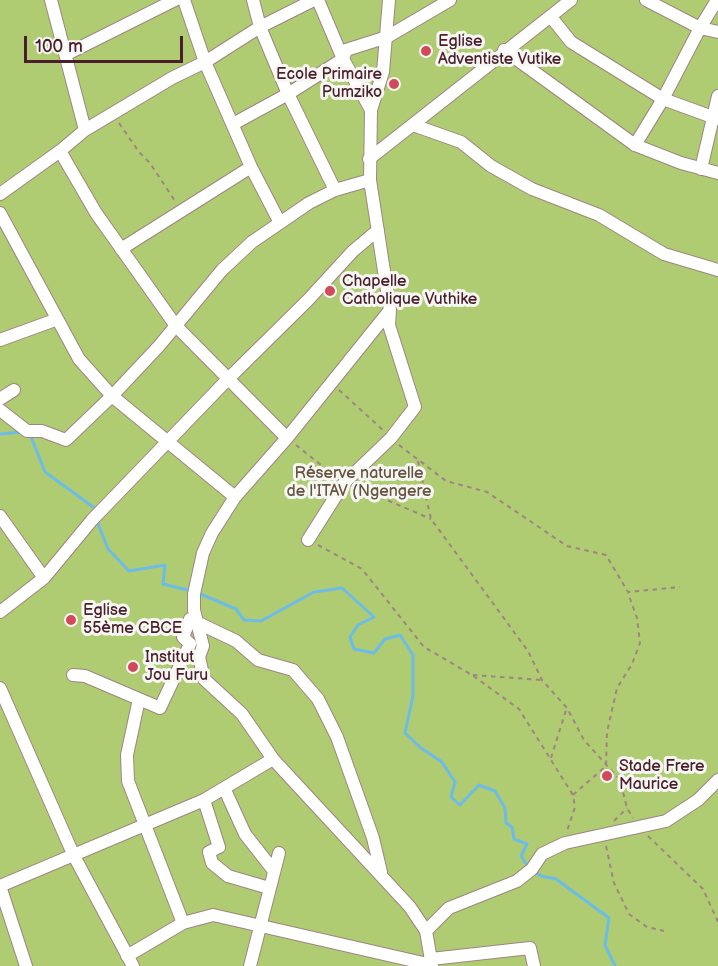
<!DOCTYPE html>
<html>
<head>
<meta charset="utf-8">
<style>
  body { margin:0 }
  #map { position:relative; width:718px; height:966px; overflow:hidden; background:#f5e8d7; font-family:"Balsamiq Sans",sans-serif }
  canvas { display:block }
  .scale { position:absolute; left:24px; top:36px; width:159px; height:27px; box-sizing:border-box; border:3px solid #4a1f2b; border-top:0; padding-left:8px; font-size:18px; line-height:21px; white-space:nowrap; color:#4a1f2b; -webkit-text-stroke:4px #f6f6f2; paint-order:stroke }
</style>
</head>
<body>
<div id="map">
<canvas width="718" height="966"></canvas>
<div class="scale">100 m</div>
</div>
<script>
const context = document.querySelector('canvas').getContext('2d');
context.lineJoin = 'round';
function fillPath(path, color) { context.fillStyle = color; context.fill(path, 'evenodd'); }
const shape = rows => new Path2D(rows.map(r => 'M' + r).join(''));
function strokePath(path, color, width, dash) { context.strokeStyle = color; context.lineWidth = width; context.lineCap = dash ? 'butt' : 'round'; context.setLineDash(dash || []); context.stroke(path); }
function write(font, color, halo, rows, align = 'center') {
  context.font = font + ' "Balsamiq Sans",sans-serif'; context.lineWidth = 6; context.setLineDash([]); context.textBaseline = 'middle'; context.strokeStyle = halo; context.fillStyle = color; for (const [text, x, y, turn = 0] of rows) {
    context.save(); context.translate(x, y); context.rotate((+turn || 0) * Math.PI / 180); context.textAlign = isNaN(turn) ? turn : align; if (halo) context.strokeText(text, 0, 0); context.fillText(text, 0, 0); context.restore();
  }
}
fillPath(shape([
  [0,0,718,0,718,966,0,966]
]), '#afcc73');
strokePath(shape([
  [0,434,22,432],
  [30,434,45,472,96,509],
  [97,521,108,549,129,571,165,565,163,584,192,591],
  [198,593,236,609,244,620,261,621,314,592,342,588,374,617,358,625,350,637,354,649,374,653,385,639,400,635,413,655,413,696,405,733,421,748,442,762,455,782,451,797,460,805,479,785,495,791,505,808,506,823,512,827,514,839,527,844,521,856,529,868],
  [535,872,541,876,556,879,609,918,605,945,615,966]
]), '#6dbce7', 3);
const minor = shape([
  [51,0,85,130],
  [184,0,205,62,251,167,279,221],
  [253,0,260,27,288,94,335,190],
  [318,0,343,59,371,110],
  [646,0,700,28,718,32],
  [551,17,571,42,663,99,718,119],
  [504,50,635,145,681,163,718,173],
  [67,54,175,0],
  [233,124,288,94,343,59,346,50,387,37,450,0],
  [413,125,461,142,491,166,532,189,599,215,664,254,718,270],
  [635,145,663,99,700,28,717,0],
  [60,151,96,213,176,326,287,438],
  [369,159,571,0],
  [701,169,718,96],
  [0,194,60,151,85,130,172,78,205,62,260,27,314,0],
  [0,213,79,359,112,396,235,497],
  [121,249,251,167],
  [390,310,287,438,235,497,212,533,203,553,194,594,194,610,203,646,199,657,204,679,242,714,273,759,410,907,426,931,432,966],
  [0,340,55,320],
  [0,399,14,390],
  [0,410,27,431,42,431,66,440,112,396,159,346,222,270,252,242,309,203,335,190,370,180],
  [0,516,44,578],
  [308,540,344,483,391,438,415,407,389,325,390,310,370,180,371,110,383,72,389,0],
  [0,612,44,578,92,520,227,380,308,300,353,251,378,230],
  [73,675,85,676,160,708,190,644,183,637,190,619,236,641,258,660,293,670,318,699,337,737,373,838,381,872],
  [0,688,74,856,133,966],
  [139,699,127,755,128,781,183,923],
  [225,790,245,834,274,871],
  [204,800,219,847,209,852,212,863,228,876,269,888],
  [0,886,204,800,273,759],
  [0,886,26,966],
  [426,931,449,908,517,881,532,869,542,854,565,843,666,821,698,800,718,780],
  [127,956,183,923,213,915,432,965],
  [431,959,530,948,534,966],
  [250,966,279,853]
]);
strokePath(minor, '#a08481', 14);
strokePath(shape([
  [119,123,139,152,150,163,175,201],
  [339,390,384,431],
  [296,445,336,477],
  [399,445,446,481,487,492,567,546,606,555,628,592,680,587],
  [418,461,431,519,528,651,542,680,567,708,584,740,620,780,627,808,633,818],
  [354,489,380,497,431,519],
  [318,545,362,569,424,647,472,675,519,709,573,795,575,807,567,831],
  [473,675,542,680],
  [551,758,566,710],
  [573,795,606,766,607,732,617,688,632,664,640,643,637,618,628,593],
  [614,821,627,808],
  [648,836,703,889,718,922],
  [606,846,614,883,629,914,647,927,664,931]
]), '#a08481', 2, [4.5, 4.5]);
strokePath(minor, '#fff', 12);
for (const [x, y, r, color] of [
  [426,51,6,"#d1495b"],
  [394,84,6,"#d1495b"],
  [330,291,6,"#d1495b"],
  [71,620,6,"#d1495b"],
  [133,667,6,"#d1495b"],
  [607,776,6,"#d1495b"]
]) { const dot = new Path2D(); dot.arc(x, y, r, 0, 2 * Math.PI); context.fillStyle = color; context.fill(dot); strokePath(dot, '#f6f6f2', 2); }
write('16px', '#4a1f2b', '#f6f6f2', [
  ["Eglise",438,42],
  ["Adventiste Vutike",438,60],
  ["Ecole Primaire",382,75,"right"],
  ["Pumziko",382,93,"right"],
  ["Chapelle",342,282],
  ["Catholique Vuthike",342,300],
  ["Eglise",83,611],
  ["55ème CBCE",83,629],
  ["Institut",145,658],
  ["Jou Furu",145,676],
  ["Stade Frere",619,767],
  ["Maurice",619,785]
], 'left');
write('16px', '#685341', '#f6f6f2', [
  ["Réserve naturelle",359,474],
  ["de l'ITAV (Ngengere",359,492]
]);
</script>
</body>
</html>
